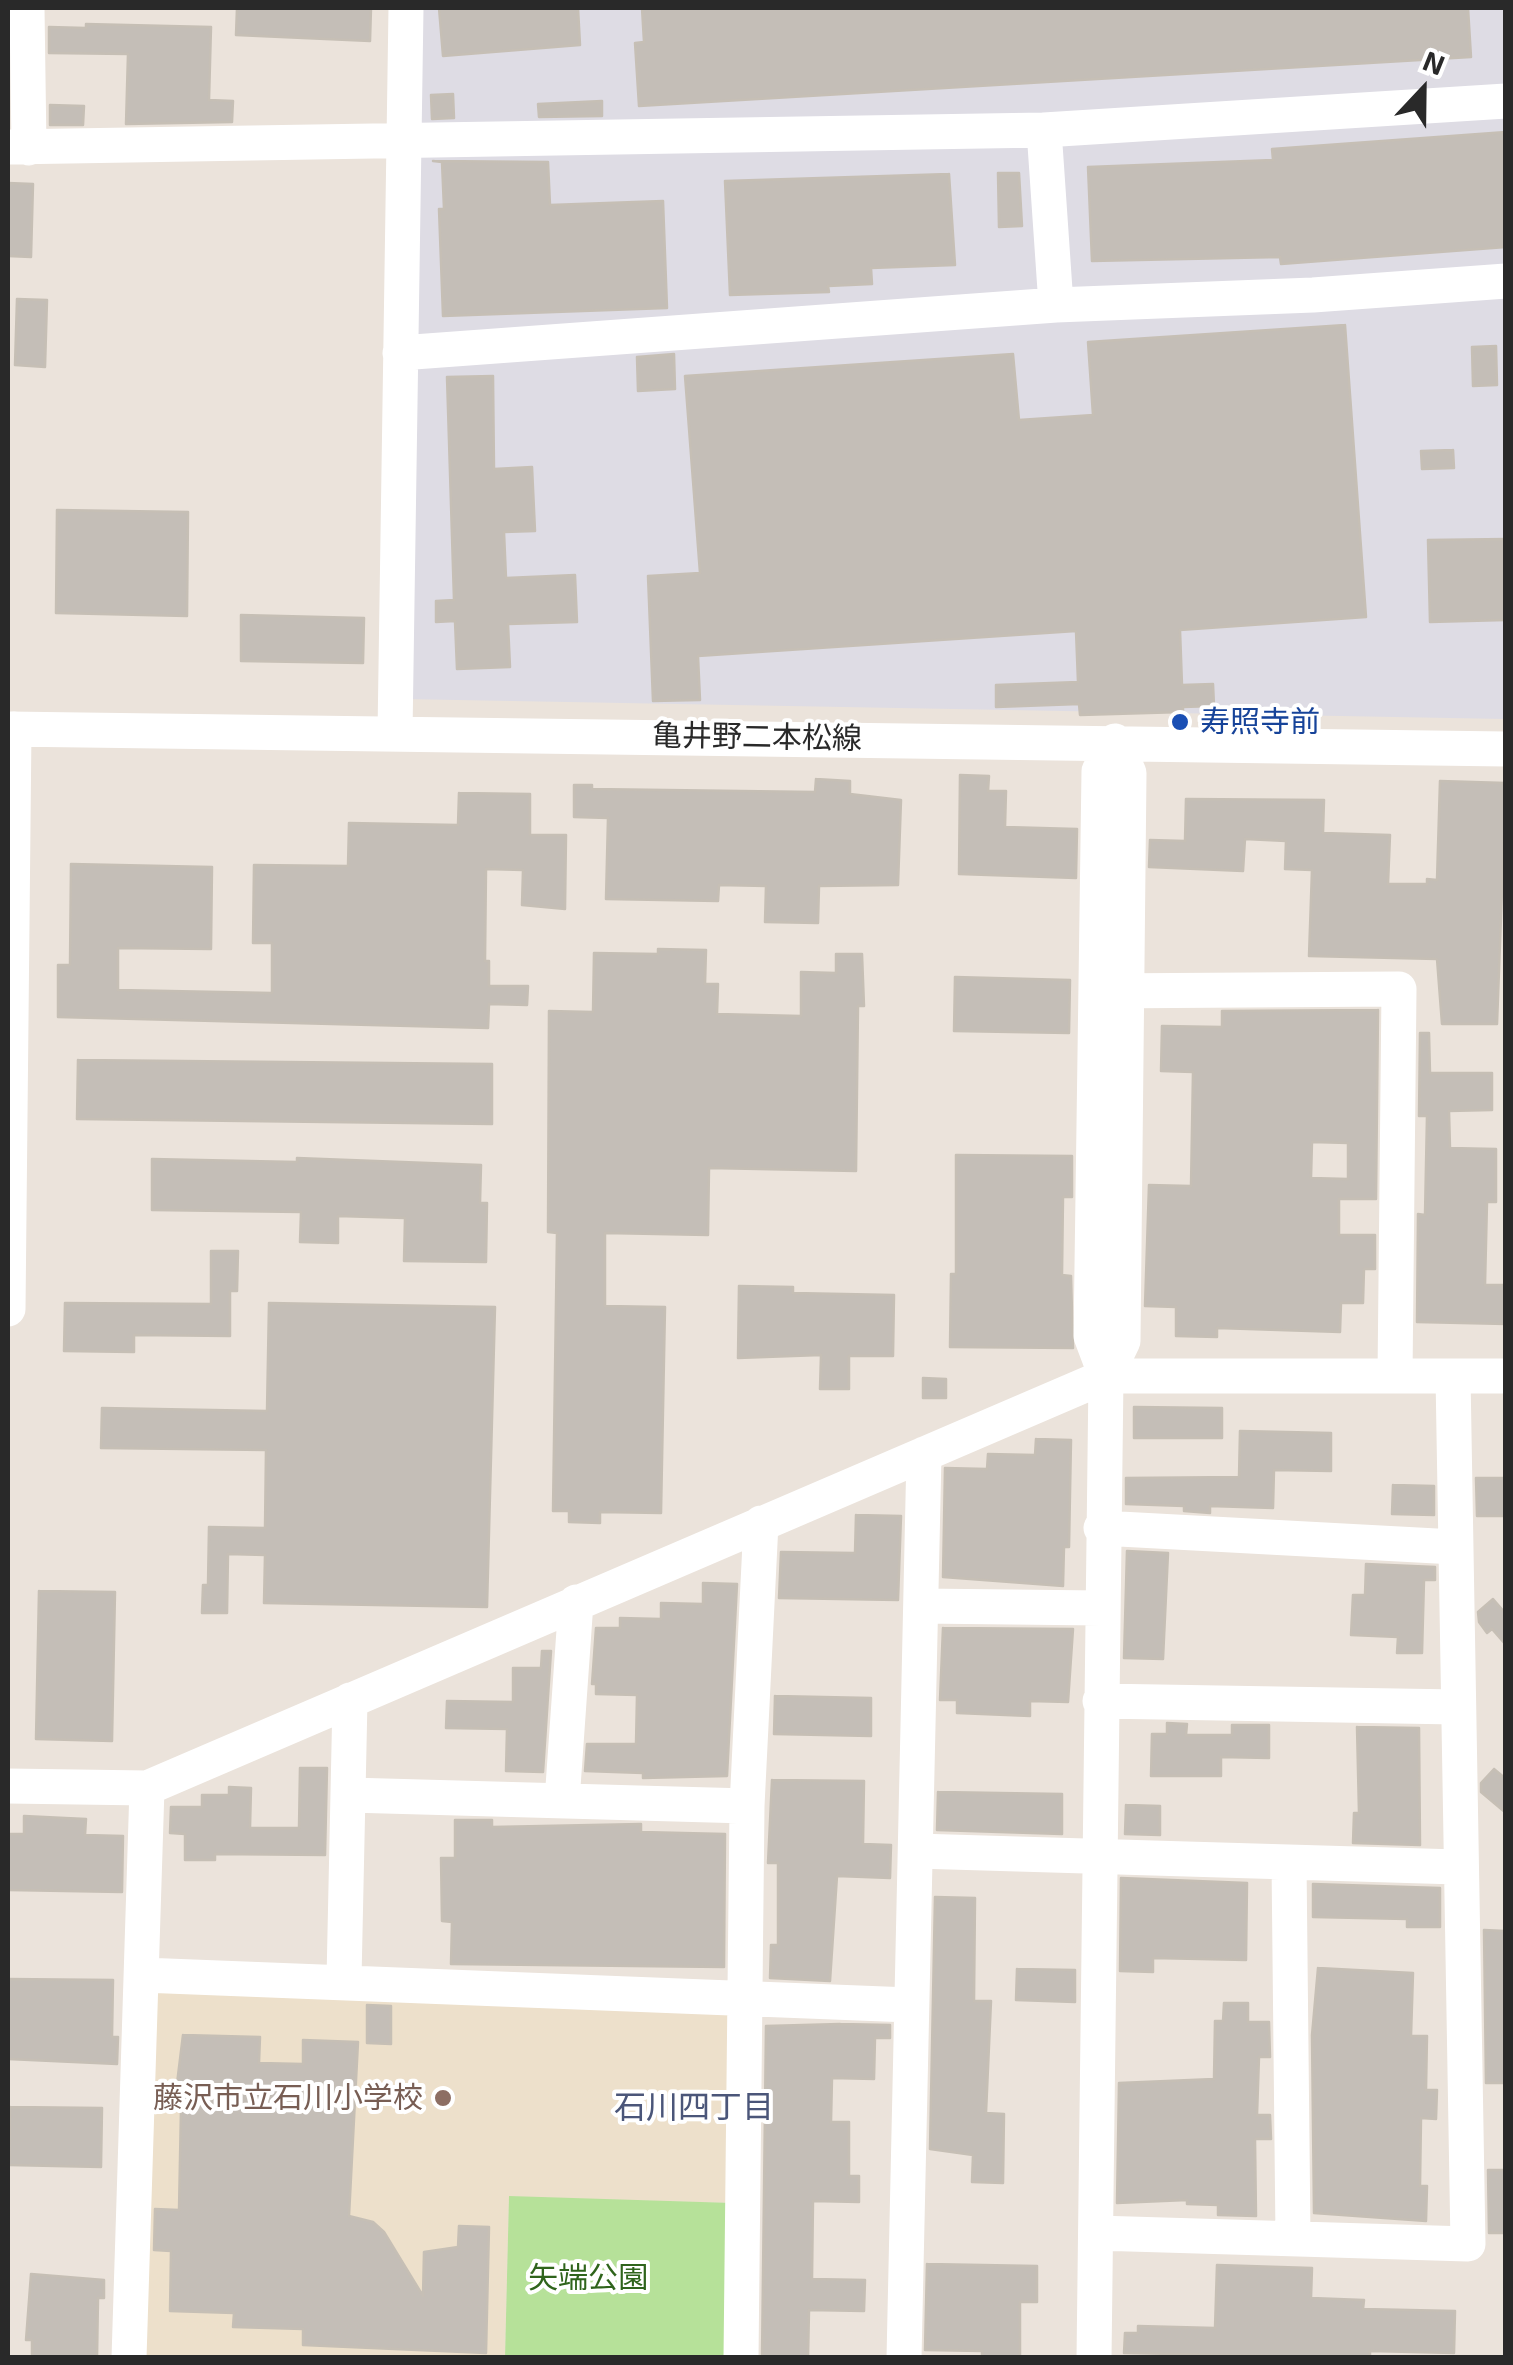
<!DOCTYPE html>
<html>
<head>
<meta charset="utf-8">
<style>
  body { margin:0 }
  #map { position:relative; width:1513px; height:2365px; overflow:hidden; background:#ebe3db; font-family:"Exo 2",sans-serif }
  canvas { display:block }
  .frame { position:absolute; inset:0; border:10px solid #292929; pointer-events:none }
  .north { position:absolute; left:1373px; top:40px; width:100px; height:100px; -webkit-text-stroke:8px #fff; paint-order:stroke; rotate:22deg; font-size:28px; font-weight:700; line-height:40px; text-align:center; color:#292929 }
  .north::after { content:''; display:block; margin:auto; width:35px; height:45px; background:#292929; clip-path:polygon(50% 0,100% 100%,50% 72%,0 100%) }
</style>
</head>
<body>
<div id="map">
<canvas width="1513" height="2365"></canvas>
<div class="frame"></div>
<div class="north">N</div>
</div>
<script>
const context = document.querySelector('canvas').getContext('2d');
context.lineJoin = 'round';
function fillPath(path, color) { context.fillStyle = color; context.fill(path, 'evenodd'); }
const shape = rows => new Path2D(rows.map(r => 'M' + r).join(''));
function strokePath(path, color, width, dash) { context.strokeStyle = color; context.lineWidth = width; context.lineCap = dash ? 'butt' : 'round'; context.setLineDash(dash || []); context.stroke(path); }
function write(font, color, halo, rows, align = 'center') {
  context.font = font + ' "Exo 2","Noto Sans JP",sans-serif'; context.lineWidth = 8; context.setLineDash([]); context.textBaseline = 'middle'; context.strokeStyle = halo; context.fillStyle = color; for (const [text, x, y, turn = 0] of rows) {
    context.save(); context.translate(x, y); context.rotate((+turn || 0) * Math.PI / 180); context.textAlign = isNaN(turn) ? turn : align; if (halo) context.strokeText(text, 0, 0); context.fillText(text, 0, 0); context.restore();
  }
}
fillPath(shape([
  [422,8,1505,8,1505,719,402,699]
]), '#dedce4');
fillPath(shape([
  [155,1980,738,2000,733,2203,509,2197,505,2357,143,2358]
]), '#ede0cb');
fillPath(shape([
  [509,2196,733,2203,729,2357,505,2358]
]), '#b6e199');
const building = shape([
  [237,8,371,8,370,41,236,35,237,8],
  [439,8,578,8,580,45,443,56,439,8],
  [642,8,1468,8,1471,57,639,106,635,43,644,42,642,8],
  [86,24,211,27,209,100,233,101,232,122,126,124,128,54,49,53,49,27,86,28,86,24],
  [453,94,454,118,432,119,431,95,453,94],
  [602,101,602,116,539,117,538,104,602,101],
  [50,105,84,106,83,125,50,125,50,105],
  [1506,132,1506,247,1281,264,1280,257,1092,261,1088,167,1273,160,1272,149,1506,132],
  [433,161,548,162,550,205,663,201,667,308,443,316,439,209,444,209,442,162,433,161],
  [998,173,1019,173,1022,226,999,227,998,173],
  [949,174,955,265,871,268,872,284,828,286,829,292,730,295,725,181,949,174],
  [8,183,33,184,31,257,8,256,8,183],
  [17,299,47,300,45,367,15,365,17,299],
  [1345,325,1366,617,1180,630,1182,685,1213,684,1214,706,1183,707,1183,712,1080,715,1079,704,996,707,996,685,1078,682,1076,631,698,656,700,700,653,701,648,576,700,573,685,376,1013,354,1019,420,1093,415,1088,342,1345,325],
  [1496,346,1497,385,1473,386,1472,347,1496,346],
  [674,354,675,389,638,391,637,357,674,354],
  [493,376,494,469,532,467,535,531,504,532,506,578,575,575,577,622,508,624,510,667,457,669,455,621,436,622,436,601,454,600,447,377,493,376],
  [1453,450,1454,468,1422,469,1421,451,1453,450],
  [57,510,188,512,187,616,56,613,57,510],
  [1506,539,1506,620,1430,622,1428,540,1506,539],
  [241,615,364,618,363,663,241,661,241,615],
  [960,775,989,776,988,791,1006,791,1005,827,1077,829,1076,878,959,874,960,775],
  [816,779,850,781,850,794,901,800,898,885,819,886,818,923,765,922,766,886,719,885,718,901,606,899,608,818,574,817,574,785,592,785,592,789,815,792,816,779],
  [1440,781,1506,783,1497,1024,1442,1024,1437,959,1309,956,1312,870,1285,869,1286,841,1245,839,1243,871,1149,867,1150,840,1185,841,1186,799,1324,800,1323,833,1390,835,1388,884,1427,884,1427,879,1437,880,1440,781],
  [459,793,530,794,530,835,566,835,565,909,522,905,523,870,486,869,485,961,489,961,489,986,528,986,527,1005,489,1004,488,1028,58,1017,58,965,70,965,71,864,212,867,211,949,118,948,118,990,272,993,272,943,253,943,254,865,348,866,349,823,458,825,459,793],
  [658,949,706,950,705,984,718,984,717,1014,801,1016,801,972,836,973,836,954,862,954,864,1006,858,1006,856,1171,709,1168,708,1235,605,1233,605,1306,665,1307,661,1513,600,1512,600,1523,569,1522,569,1511,553,1511,557,1233,548,1232,549,1011,593,1012,594,953,658,954,658,949],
  [955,977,1070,980,1069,1033,954,1031,955,977],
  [1378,1010,1376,1199,1339,1199,1339,1235,1375,1235,1375,1269,1364,1269,1363,1303,1341,1303,1340,1332,1217,1328,1217,1337,1176,1336,1176,1307,1145,1306,1149,1185,1191,1186,1193,1072,1161,1071,1162,1026,1222,1027,1222,1011,1378,1010],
  [1312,1142,1348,1143,1348,1179,1311,1178,1312,1142],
  [1420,1033,1429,1033,1430,1073,1492,1073,1492,1110,1449,1111,1450,1148,1496,1149,1496,1202,1487,1202,1485,1285,1506,1285,1506,1324,1417,1322,1418,1214,1425,1215,1427,1116,1419,1116,1420,1033],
  [78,1060,492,1064,492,1124,77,1119,78,1060],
  [956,1155,1072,1156,1072,1197,1063,1197,1062,1275,1071,1276,1073,1348,950,1347,951,1274,956,1274,956,1155],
  [297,1158,481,1165,480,1203,487,1203,486,1262,404,1261,405,1218,338,1216,338,1243,300,1242,301,1212,152,1210,152,1159,297,1162,297,1158],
  [211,1251,238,1251,237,1291,230,1291,230,1336,134,1335,134,1352,64,1351,65,1303,211,1304,211,1251],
  [739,1286,793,1287,793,1293,894,1295,893,1356,849,1356,849,1389,820,1389,821,1355,738,1358,739,1286],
  [269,1303,495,1307,487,1607,264,1603,265,1555,228,1554,227,1613,202,1613,203,1585,208,1585,209,1527,265,1528,266,1450,101,1448,102,1408,267,1411,269,1303],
  [923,1378,946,1379,946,1398,923,1398,923,1378],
  [1134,1407,1222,1408,1222,1438,1134,1438,1134,1407],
  [1240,1431,1331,1433,1331,1471,1274,1470,1273,1508,1210,1506,1210,1513,1184,1511,1184,1506,1126,1504,1126,1478,1239,1477,1240,1431],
  [1036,1439,1071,1440,1069,1547,1064,1547,1063,1586,943,1577,945,1468,987,1469,988,1454,1035,1455,1036,1439],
  [1476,1478,1506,1478,1506,1516,1477,1516,1476,1478],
  [1393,1485,1434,1486,1434,1515,1392,1514,1393,1485],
  [856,1515,901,1516,898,1600,779,1598,781,1552,855,1553,856,1515],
  [1127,1551,1168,1553,1163,1659,1124,1658,1127,1551],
  [1366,1564,1435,1567,1435,1580,1424,1580,1422,1653,1397,1653,1398,1637,1351,1635,1353,1595,1365,1595,1366,1564],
  [703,1583,737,1584,727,1776,643,1778,643,1773,585,1771,587,1744,636,1744,637,1695,596,1694,596,1684,592,1684,596,1628,620,1628,620,1618,661,1619,661,1603,703,1604,703,1583],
  [39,1591,115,1592,112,1741,36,1739,39,1591],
  [1493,1599,1506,1614,1506,1645,1492,1629,1487,1633,1479,1622,1478,1612,1493,1599],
  [943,1628,1073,1629,1068,1702,1030,1701,1030,1716,957,1713,957,1700,940,1700,943,1628],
  [542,1651,551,1651,543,1772,506,1771,507,1729,446,1728,447,1701,513,1702,513,1668,541,1668,542,1651],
  [775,1696,871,1698,871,1736,774,1734,775,1696],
  [1167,1723,1187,1724,1186,1735,1232,1735,1232,1725,1269,1725,1269,1758,1221,1757,1221,1776,1151,1776,1152,1734,1167,1734,1167,1723],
  [1357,1727,1419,1728,1420,1845,1353,1843,1354,1813,1359,1813,1357,1727],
  [300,1768,327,1768,325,1855,215,1854,215,1860,185,1860,185,1834,170,1833,171,1807,202,1807,202,1795,229,1795,229,1787,251,1788,250,1828,299,1828,300,1768],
  [1494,1769,1506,1779,1506,1813,1481,1792,1481,1783,1494,1769],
  [772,1780,864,1781,863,1844,891,1845,890,1878,837,1876,830,1981,770,1978,771,1945,778,1945,778,1863,768,1863,772,1780],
  [938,1792,1062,1794,1062,1834,937,1830,938,1792],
  [1126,1805,1160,1806,1160,1835,1125,1834,1126,1805],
  [24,1816,86,1819,85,1835,123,1836,122,1892,8,1890,8,1834,24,1834,24,1816],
  [455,1820,492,1820,492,1827,641,1824,641,1832,725,1834,724,1967,451,1964,452,1922,442,1921,441,1858,455,1858,455,1820],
  [1121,1878,1247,1883,1246,1960,1153,1958,1153,1972,1120,1971,1121,1878],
  [1313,1884,1440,1888,1440,1927,1407,1927,1407,1919,1313,1917,1313,1884],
  [935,1897,975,1898,974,2001,991,2001,986,2113,1004,2114,1003,2183,972,2182,973,2155,930,2149,935,1897],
  [1484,1930,1505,1931,1506,2083,1486,2083,1484,1930],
  [1318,1968,1413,1973,1411,2036,1427,2036,1426,2090,1437,2090,1436,2119,1421,2118,1420,2186,1427,2186,1426,2221,1314,2213,1312,2035,1318,1968],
  [1017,1969,1075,1970,1075,2002,1016,2000,1017,1969],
  [8,1979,113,1980,112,2037,118,2037,117,2064,8,2059,8,1979],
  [1224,2003,1248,2003,1248,2022,1269,2022,1270,2057,1259,2057,1257,2115,1270,2115,1271,2139,1255,2139,1256,2216,1218,2215,1218,2205,1187,2204,1187,2200,1117,2203,1119,2083,1214,2079,1215,2021,1223,2021,1224,2003],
  [367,2005,391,2006,391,2044,367,2043,367,2005],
  [840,2024,890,2025,890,2038,875,2038,874,2079,832,2078,831,2122,849,2122,849,2176,859,2176,859,2202,813,2201,812,2279,865,2280,864,2311,809,2310,808,2358,762,2358,766,2026,840,2024],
  [183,2035,260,2037,259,2063,303,2064,303,2040,358,2042,349,2216,373,2222,384,2232,423,2296,424,2252,458,2247,459,2226,489,2227,486,2353,303,2345,303,2329,233,2327,234,2313,170,2311,171,2251,154,2250,155,2209,179,2210,181,2109,174,2108,183,2035],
  [10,2107,102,2108,101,2167,9,2165,10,2107],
  [1488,2170,1506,2170,1506,2233,1489,2233,1488,2170],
  [927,2264,1037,2266,1037,2302,1020,2302,1020,2358,982,2358,982,2351,925,2350,927,2264],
  [1217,2265,1312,2268,1311,2298,1364,2300,1363,2309,1455,2311,1454,2353,1370,2351,1370,2358,1124,2353,1125,2333,1138,2333,1138,2326,1215,2328,1217,2265],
  [31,2274,104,2280,104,2298,98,2298,97,2358,32,2358,32,2340,26,2340,31,2274]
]);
fillPath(building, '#c4beb7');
strokePath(building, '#c6bfb5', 2.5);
strokePath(shape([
  [27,8,29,148],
  [1044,130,1056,305],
  [8,147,1044,130,1506,101],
  [400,353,1056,305,1313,295,1506,281],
  [8,729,1506,749],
  [395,733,406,8],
  [1099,991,1399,989,1395,1376],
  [8,1309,14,729],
  [1106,1376,1123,1341,1129,773,1115,741],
  [1101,1528,1455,1547],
  [921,1606,1101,1608],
  [1100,1701,1457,1707],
  [8,1786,147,1788,1106,1376,1506,1376],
  [349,1795,747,1806],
  [562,1801,576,1602],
  [916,1851,1458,1867],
  [1289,1862,1293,2238],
  [142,1975,910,2005],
  [344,1979,350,1700],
  [1096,2233,1468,2244,1453,1376],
  [129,2358,147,1788],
  [741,2358,747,1806,761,1523],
  [904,2358,924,1454],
  [1094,2358,1106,1376,1091,1336,1099,771,1115,741]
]), '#fff', 35);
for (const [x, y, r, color] of [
  [1180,722,10,"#1a4fb4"],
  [443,2098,10,"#8d6e63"]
]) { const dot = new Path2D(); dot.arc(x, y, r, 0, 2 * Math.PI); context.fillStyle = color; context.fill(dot); strokePath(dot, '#fff', 4); }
write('30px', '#164399', '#fff', [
  ["寿照寺前",1200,722]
], 'left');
write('30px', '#292929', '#fff', [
  ["亀井野二本松線",757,737,1]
]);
write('30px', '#785e54', '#fff', [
  ["藤沢市立石川小学校",423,2098]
], 'right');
write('30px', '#2f641c', '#fff', [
  ["矢端公園",588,2278]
]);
write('32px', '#4b5679', '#fff', [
  ["石川四丁目",694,2107]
]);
</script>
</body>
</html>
